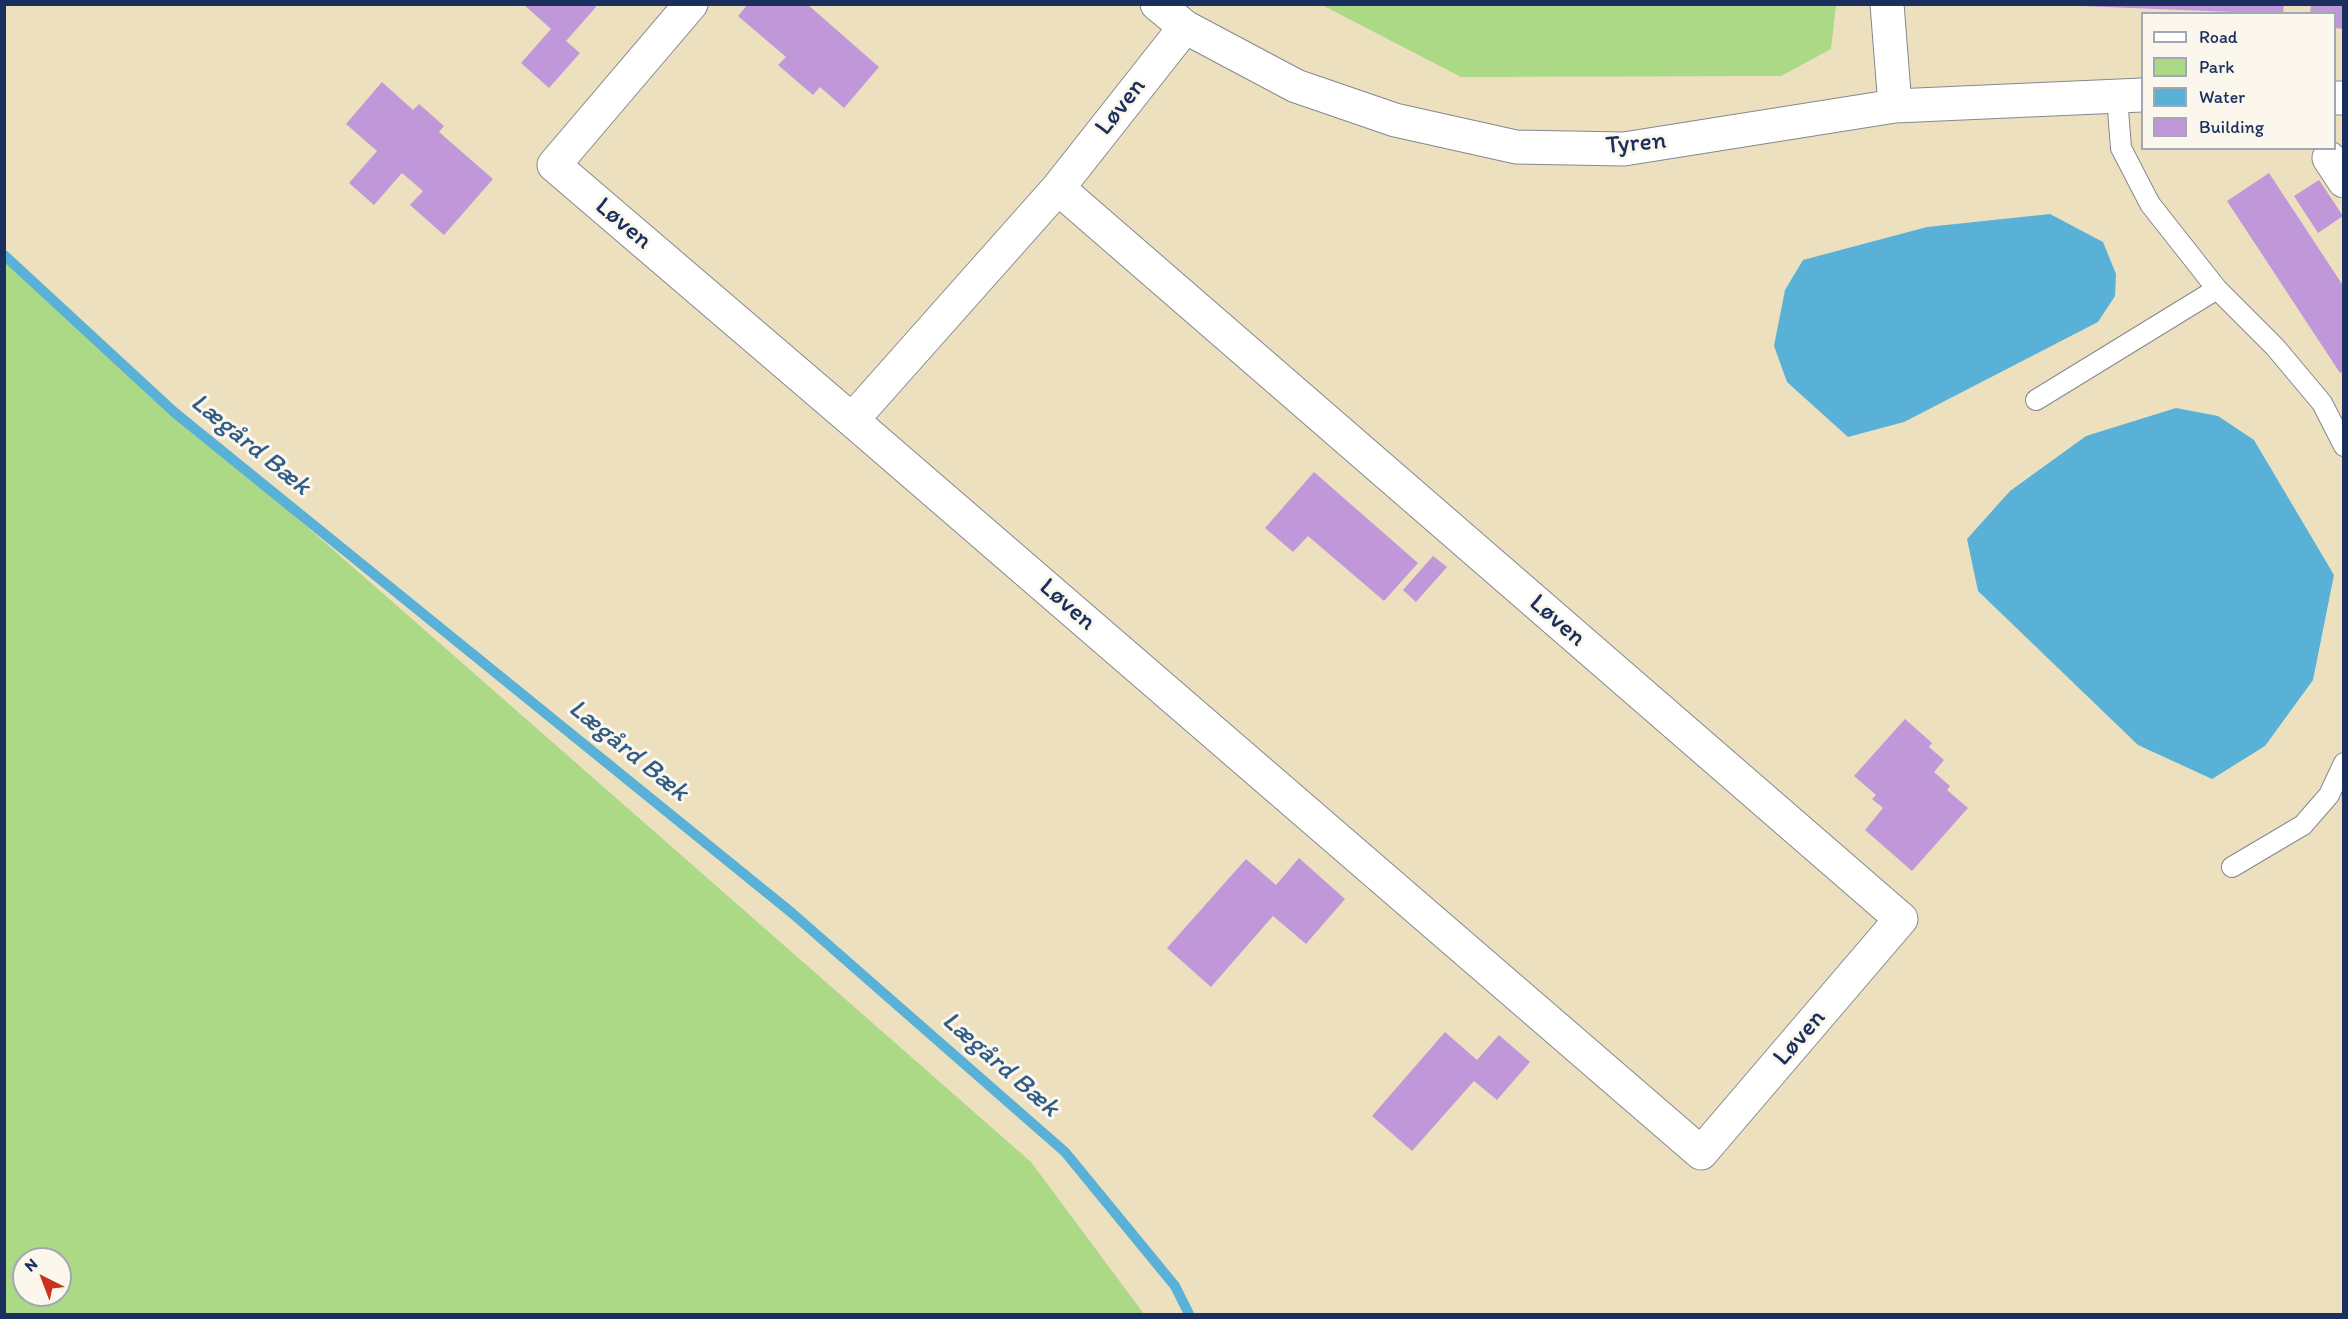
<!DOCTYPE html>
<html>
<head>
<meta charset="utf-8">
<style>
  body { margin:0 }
  #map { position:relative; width:2348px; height:1319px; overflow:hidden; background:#ede0bf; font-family:Itim,sans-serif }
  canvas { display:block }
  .frame { position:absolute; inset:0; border:6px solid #1b2f5e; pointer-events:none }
  .legend { position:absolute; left:2141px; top:12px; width:195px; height:138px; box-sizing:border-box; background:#fbf7ec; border:2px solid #a1a7b3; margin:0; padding:8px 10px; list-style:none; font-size:18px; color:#1b2f5e }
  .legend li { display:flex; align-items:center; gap:12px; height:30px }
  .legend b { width:30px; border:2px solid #a1a7b3 }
  .north { position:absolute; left:12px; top:1247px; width:60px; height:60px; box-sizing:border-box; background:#fbf7ec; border:2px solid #a1a7b3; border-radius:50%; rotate:318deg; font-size:16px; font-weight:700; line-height:24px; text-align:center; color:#1b2f5e }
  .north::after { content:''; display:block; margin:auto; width:21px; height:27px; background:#c8321e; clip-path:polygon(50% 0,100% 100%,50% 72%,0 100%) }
</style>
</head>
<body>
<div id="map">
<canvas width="2348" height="1319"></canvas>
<div class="frame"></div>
<ul class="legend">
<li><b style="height:8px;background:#fff"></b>Road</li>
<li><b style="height:16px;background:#abd985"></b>Park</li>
<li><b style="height:16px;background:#5ab1d7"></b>Water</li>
<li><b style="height:16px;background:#c098da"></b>Building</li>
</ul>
<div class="north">N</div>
</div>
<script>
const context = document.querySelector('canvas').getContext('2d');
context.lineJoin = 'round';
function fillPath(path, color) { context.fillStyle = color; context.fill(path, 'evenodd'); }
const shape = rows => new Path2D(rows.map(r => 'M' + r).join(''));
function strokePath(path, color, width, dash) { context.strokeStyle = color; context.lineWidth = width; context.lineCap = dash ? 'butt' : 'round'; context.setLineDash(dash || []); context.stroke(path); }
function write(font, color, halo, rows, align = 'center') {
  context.font = font + ' Itim,sans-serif'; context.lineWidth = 6; context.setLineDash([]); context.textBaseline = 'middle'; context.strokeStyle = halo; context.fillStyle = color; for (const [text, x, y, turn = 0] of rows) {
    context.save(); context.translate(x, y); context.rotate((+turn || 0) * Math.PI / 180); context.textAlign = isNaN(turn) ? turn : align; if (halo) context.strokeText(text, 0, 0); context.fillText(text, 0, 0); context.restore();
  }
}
fillPath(shape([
  [1322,5,1836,5,1831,49,1781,76,1461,77],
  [4,261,1031,1162,1144,1314,5,1314],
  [24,1259,60,1259,60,1295,24,1295]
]), '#abd985');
fillPath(shape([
  [2050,214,2103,242,2116,274,2115,296,2098,322,1904,422,1848,437,1787,382,1774,346,1785,290,1803,260,1927,227],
  [2176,408,2218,416,2254,440,2334,575,2313,680,2265,746,2212,779,2138,745,1978,591,1967,539,2010,491,2086,436]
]), '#5ab1d7');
strokePath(shape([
  [4,255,174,412,792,913,1065,1152,1175,1286,1189,1314]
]), '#5ab1d7', 10);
fillPath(shape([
  [523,4,594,4,596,7,566,41,580,53,549,88,521,63,551,29],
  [748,4,807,4,879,67,844,108,820,87,813,95,778,65,786,57,738,16],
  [2081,4,2284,4,2283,14,2081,6],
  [2311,4,2344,4,2344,29,2334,28,2334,14,2310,14],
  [382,82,413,110,419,104,444,126,439,132,493,179,444,235,410,205,423,191,402,173,374,205,349,183,377,151,346,124],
  [2269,173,2344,287,2344,370,2340,373,2227,201],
  [2319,180,2343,216,2318,233,2294,196],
  [1314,472,1418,563,1384,601,1308,536,1293,552,1265,528],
  [1433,556,1447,567,1416,602,1403,590],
  [1905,719,1932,743,1929,747,1944,760,1934,772,1950,786,1947,790,1968,808,1912,871,1865,830,1883,808,1872,799,1876,795,1854,776],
  [1299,858,1345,899,1306,944,1273,916,1211,987,1167,948,1246,859,1276,885],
  [1445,1032,1477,1060,1499,1035,1530,1062,1497,1100,1474,1081,1412,1151,1372,1116]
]), '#c098da');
const lane = shape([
  [2117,97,2121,148,2150,204,2217,289,2275,347,2322,403,2344,446],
  [2036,400,2217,289],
  [2232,867,2303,825,2329,795,2344,763]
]);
const street = shape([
  [691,4,554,165,852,420,1701,1153,1901,919,1058,188],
  [1157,4,1185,27,1296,86,1395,120,1516,147,1624,149,1895,106,2142,95],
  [1887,4,1895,106],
  [2334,98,2344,98],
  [2329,158,2344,181],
  [852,420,1058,188,1185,27]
]);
strokePath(lane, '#84888e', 22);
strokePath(street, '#84888e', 35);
strokePath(lane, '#fff', 20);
strokePath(street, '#fff', 33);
write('26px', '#1b2f5e', '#fbf7ec', [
  ["Løven",1121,107,-52],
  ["Tyren",1636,144,-5],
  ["Løven",623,224,40],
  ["Løven",1067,605,41],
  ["Løven",1557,621,41],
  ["Løven",1800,1038,-49]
]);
write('italic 27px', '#315c88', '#fbf7ec', [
  ["Lægård Bæk",250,445,39],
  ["Lægård Bæk",628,751,39],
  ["Lægård Bæk",1000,1065,41]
]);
</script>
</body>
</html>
